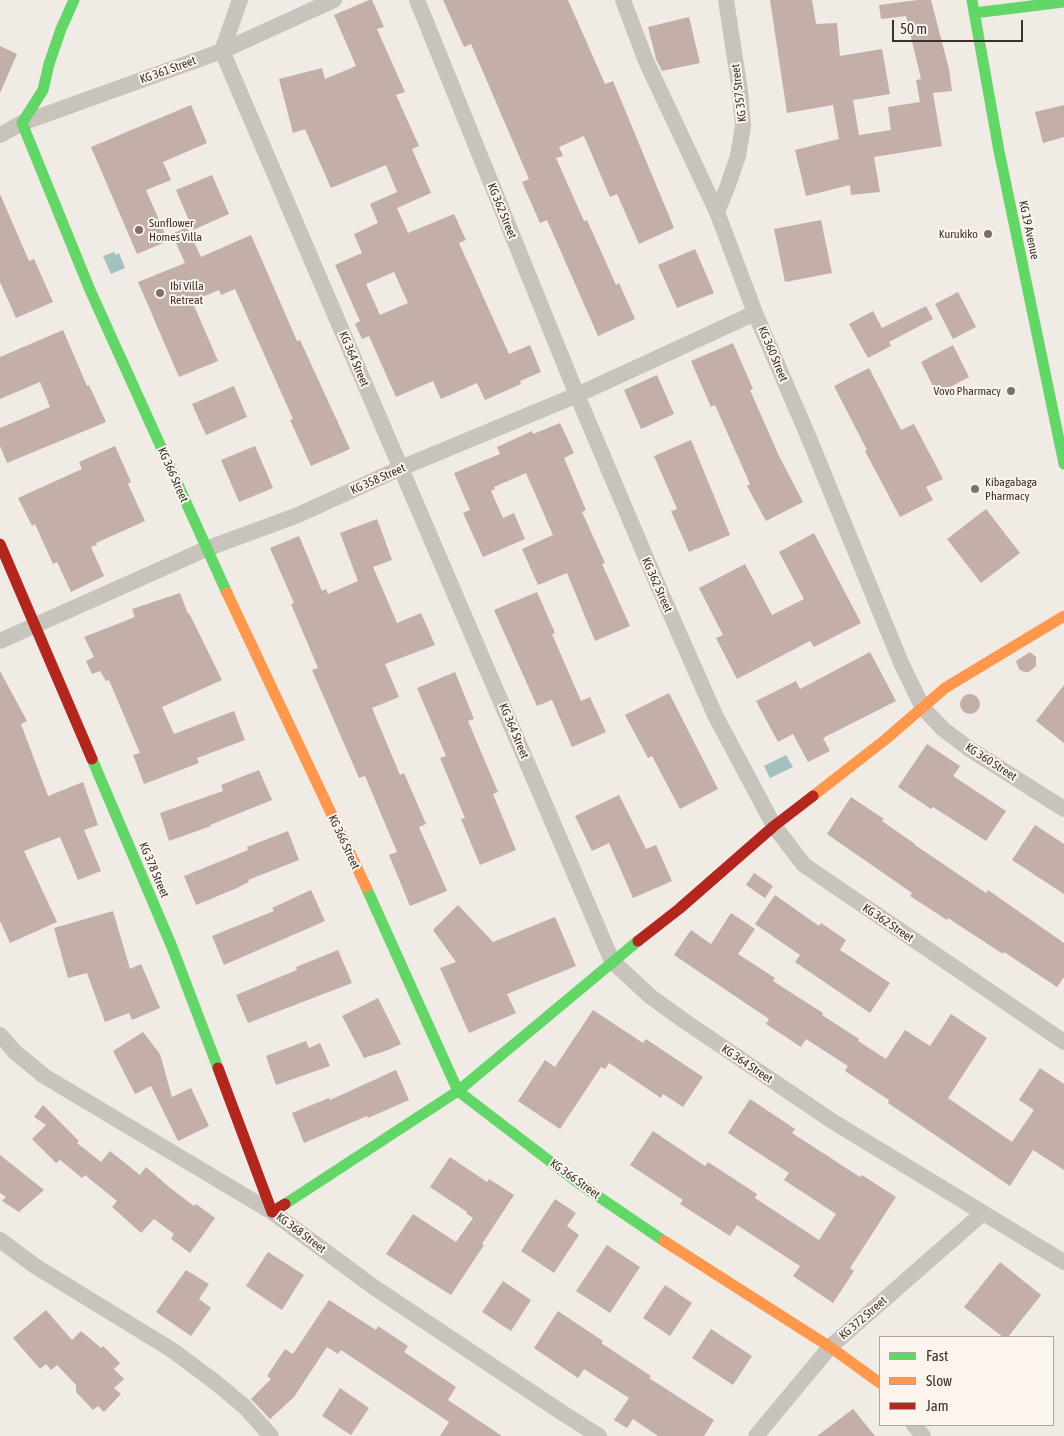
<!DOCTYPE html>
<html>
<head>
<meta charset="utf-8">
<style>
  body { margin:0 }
  #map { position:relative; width:1064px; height:1436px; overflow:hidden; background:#f0ebe5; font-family:"Asap Condensed",sans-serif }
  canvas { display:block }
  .legend { position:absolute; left:879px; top:1336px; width:175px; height:90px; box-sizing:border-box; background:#fbf5ee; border:1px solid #aea6a0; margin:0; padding:6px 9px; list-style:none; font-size:15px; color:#3b302b }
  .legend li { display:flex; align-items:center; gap:10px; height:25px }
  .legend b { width:25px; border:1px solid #aea6a0 }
  .scale { position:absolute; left:892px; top:20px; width:131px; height:22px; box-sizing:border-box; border:2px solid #3b302b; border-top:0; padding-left:6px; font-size:15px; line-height:18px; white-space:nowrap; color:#3b302b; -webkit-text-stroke:4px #fbf5ee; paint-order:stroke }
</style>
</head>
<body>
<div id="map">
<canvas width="1064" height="1436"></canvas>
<ul class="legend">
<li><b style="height:6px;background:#63d668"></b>Fast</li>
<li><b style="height:6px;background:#ff974d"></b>Slow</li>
<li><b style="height:6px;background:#b3261e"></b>Jam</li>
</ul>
<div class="scale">50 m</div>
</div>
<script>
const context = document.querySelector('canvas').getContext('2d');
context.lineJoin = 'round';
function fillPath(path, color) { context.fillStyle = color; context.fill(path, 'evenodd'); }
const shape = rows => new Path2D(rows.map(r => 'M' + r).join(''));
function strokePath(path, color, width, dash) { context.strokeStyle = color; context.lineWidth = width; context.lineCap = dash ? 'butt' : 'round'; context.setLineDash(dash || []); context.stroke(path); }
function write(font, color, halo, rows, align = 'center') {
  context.font = font + ' "Asap Condensed",sans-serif'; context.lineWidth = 4; context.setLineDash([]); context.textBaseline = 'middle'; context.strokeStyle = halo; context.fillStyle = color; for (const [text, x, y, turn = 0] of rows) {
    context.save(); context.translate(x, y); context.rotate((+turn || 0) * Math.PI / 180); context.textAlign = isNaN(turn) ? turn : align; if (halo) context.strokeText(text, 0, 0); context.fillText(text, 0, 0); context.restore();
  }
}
fillPath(shape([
  [114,252,116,255,119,253,125,268,111,274,103,256],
  [786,755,793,767,770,778,764,766]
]), '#a1c2c1');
fillPath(shape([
  [369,0,372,0,384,27,377,29,405,92,396,95,419,146,412,149,431,193,397,208,408,233,454,214,466,240,459,243,509,354,530,345,541,372,520,381,521,384,485,400,477,383,441,399,433,381,396,397,369,336,362,339,355,324,360,321,335,265,362,253,354,234,378,223,370,204,397,192,386,165,331,188,305,129,293,133,279,79,322,68,325,79,356,66,334,15],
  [394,272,408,303,380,315,366,284],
  [443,0,568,0,605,84,613,81,674,228,639,244,617,194,610,197,584,136,559,147,563,156,556,158,584,221,587,220,616,285,619,283,635,319,598,336,547,220,540,223,522,182,529,179,471,44,464,47],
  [770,0,812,0,816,24,837,23,840,56,882,49,890,94,853,100,859,135,891,130,888,107,920,102,916,80,921,79,906,16,881,19,879,5,918,0,931,0,949,69,952,91,933,93,942,146,874,157,880,192,851,195,850,185,806,196,795,150,839,139,833,105,787,113],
  [689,17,700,63,662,71,656,59,648,27],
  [0,46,17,54,0,93],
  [191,105,207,143,163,162,171,180,146,190,168,241,137,254,91,147],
  [1064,105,1064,137,1043,143,1035,112],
  [212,175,229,214,193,230,176,190],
  [0,194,29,261,34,259,53,302,16,318,0,282],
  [821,220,832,273,785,282,774,229],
  [187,227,201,257,251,235,297,341,300,340,350,449,311,466,290,420,293,419,235,289,221,295,219,290,192,301,218,361,179,377,138,282,185,263,172,234],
  [695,249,714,293,677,308,658,265],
  [958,292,976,327,953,339,935,304],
  [926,306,933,319,889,342,891,346,868,358,849,324,873,311,882,328],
  [63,330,87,386,89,385,106,422,7,463,0,446,0,428,50,407,40,382,0,399,0,357],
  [733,343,753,389,750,390,779,456,803,502,766,521,747,486,750,484,715,405,711,407,691,361],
  [953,345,969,377,937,394,921,362],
  [869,368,901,430,914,424,943,479,926,487,933,500,900,517,865,451,867,450,834,386],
  [657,375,674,414,641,429,624,390],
  [234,386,247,417,206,435,192,404],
  [560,423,574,453,564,458,586,510,582,512,605,563,602,564,630,626,595,641,567,573,538,585,522,549,553,535,526,473,494,487,495,489,491,491,503,518,514,513,525,539,483,557,463,513,470,510,454,473,500,454,497,447,532,431,533,434],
  [691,440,730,535,689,552,671,511,677,509,654,456],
  [115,446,131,482,128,484,145,521,96,543,97,545,91,547,104,576,71,592,57,562,53,564,35,524,32,526,18,498,82,469,79,462],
  [255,446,273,488,239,502,221,460],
  [986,509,1020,553,981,583,947,539],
  [377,519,392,560,373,567,397,623,421,613,435,645,385,664,399,697,372,708,400,775,404,773,426,824,419,827,447,891,410,906,389,855,397,852,365,776,359,778,312,670,318,668,291,604,294,603,270,548,299,536,322,591,326,589,328,594,358,581,340,533],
  [814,533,861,623,814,647,810,641,737,679,716,638,723,635,699,588,745,564,772,615,804,599,779,552],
  [537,592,555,633,552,634,581,701,590,697,606,732,572,747,552,700,537,706,494,610],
  [180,593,188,614,189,613,222,680,162,707,174,734,234,711,245,740,197,758,199,763,144,784,133,755,140,753,109,680,106,681,100,671,92,674,86,661,94,657,84,637,135,617,132,609],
  [870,652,896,701,823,738,830,751,808,762,793,734,778,742,756,701,796,681,800,689],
  [1030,652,1036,657,1036,666,1029,672,1024,672,1019,669,1016,661],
  [0,671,27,721,21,724,48,796,83,782,98,825,84,830,101,871,78,880,60,837,24,851,57,922,10,943,0,921],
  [455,672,474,719,468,721,498,792,493,794,516,850,480,865,461,819,465,818,440,758,446,756,417,688],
  [1064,685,1064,743,1036,721],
  [669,693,718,789,680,809,652,756,648,758,625,715],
  '960 704a10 10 0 1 1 20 0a10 10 0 1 1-20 0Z',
  [927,744,960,766,953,776,1006,811,986,841,933,807,931,809,898,787],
  [259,770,272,800,210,825,211,826,169,841,160,813,223,791,221,785],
  [619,795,646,849,656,845,672,881,633,898,609,843,592,851,575,816],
  [851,797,884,819,882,821,915,844,915,845,986,893,988,890,1064,943,1064,977,1057,987,1004,952,1003,954,948,918,947,920,910,896,912,893,827,834],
  [1035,825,1064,844,1064,894,1012,860],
  [288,831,299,860,248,880,249,882,237,888,196,905,184,876,248,850,247,847],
  [754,873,773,886,765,898,746,885],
  [311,890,325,921,224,965,212,936,274,911,272,908],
  [775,895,819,926,821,923,846,940,840,950,890,983,870,1013,795,962,800,955,755,924],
  [458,905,493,942,555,917,576,966,507,994,516,1013,469,1033,440,968,456,962,433,930],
  [113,911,130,969,141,964,160,1008,132,1020,129,1013,105,1022,87,973,68,978,54,928],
  [731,913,755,929,738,954,775,978,773,981,823,1013,822,1015,859,1039,858,1041,886,1059,905,1030,930,1046,951,1014,987,1038,948,1098,1012,1142,1034,1110,1019,1100,1040,1068,1064,1084,1064,1170,1033,1150,1010,1186,888,1103,889,1100,845,1071,848,1066,806,1039,801,1047,766,1024,769,1019,674,955,691,930,711,944],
  [338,950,352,983,248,1023,236,995,297,970,296,967],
  [378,998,401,1044,388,1050,364,1058,342,1016],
  [593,1010,643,1043,646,1039,703,1077,683,1107,663,1094,661,1098,609,1063,605,1069,601,1067,560,1129,518,1101,545,1060,555,1067],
  [143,1032,160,1054,172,1097,191,1088,209,1126,178,1141,151,1086,135,1094,113,1051],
  [306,1041,309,1048,320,1043,330,1066,276,1085,266,1056],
  [396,1070,409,1100,368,1118,367,1116,304,1143,292,1113,329,1098,330,1100],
  [750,1099,795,1129,792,1133,860,1177,862,1175,896,1197,850,1268,854,1271,833,1303,793,1276,800,1266,737,1225,730,1236,680,1204,683,1200,630,1165,653,1131,705,1166,708,1162,757,1194,755,1198,819,1240,836,1214,784,1180,789,1173,728,1133],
  [43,1105,79,1141,77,1143,101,1162,110,1151,140,1175,146,1167,169,1187,194,1206,196,1204,215,1218,190,1253,171,1239,174,1234,154,1219,141,1233,112,1207,117,1201,85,1175,82,1178,60,1160,56,1163,32,1139,46,1125,34,1117],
  [0,1155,44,1190,19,1212,2,1201,6,1197,0,1193],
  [450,1157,487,1182,489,1179,514,1195,482,1244,484,1245,451,1295,386,1254,413,1214,456,1242,473,1218,466,1213,467,1212,430,1187],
  [555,1199,576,1213,567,1226,579,1235,554,1273,521,1251],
  [607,1245,640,1267,610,1313,576,1291],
  [268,1252,304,1275,282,1310,246,1286],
  [1000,1262,1041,1295,1008,1337,1003,1337,964,1307],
  [186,1270,209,1284,199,1299,211,1308,191,1336,156,1312],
  [503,1281,531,1300,511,1331,482,1312],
  [665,1285,692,1303,670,1336,643,1318],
  [329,1300,376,1330,378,1326,408,1346,404,1352,456,1387,448,1400,502,1436,440,1436,449,1422,341,1350,338,1354,327,1347,294,1397,270,1419,251,1399,271,1379,267,1376,285,1349,293,1354],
  [46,1310,72,1340,81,1331,101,1348,103,1346,120,1363,114,1369,124,1379,114,1388,121,1394,104,1412,98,1406,93,1410,76,1392,76,1385,57,1365,51,1370,46,1364,40,1369,13,1338],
  [558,1311,603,1341,601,1343,651,1376,649,1378,714,1420,704,1436,658,1436,633,1419,627,1428,614,1420,629,1398,584,1369,578,1378,534,1348],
  [711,1329,752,1356,733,1385,692,1358],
  [340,1388,369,1408,351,1435,322,1416],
  [853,1409,875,1436,817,1436]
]), '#c3afa7');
strokePath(shape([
  [240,0,222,51,612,961,651,997,683,1020,832,1121,1064,1262],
  [417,0,577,395,655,579,715,715,774,826,804,865,1064,1042],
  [623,0,646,61,717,212,755,313,806,431,902,665,923,708,943,729,968,748,1064,809],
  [0,135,22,123,222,51,334,0],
  [717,212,727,188,738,156,743,126,740,91,726,0],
  [0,641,206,549,298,515,401,468,577,395,755,313],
  [0,1035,15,1052,44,1076,272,1212,375,1288,561,1412,599,1436],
  [0,1240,35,1266,172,1350,215,1382,245,1407,271,1436],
  [914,1425,923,1436],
  [756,1436,830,1347,983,1213]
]), '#c9c3be', 16);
strokePath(shape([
  [74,0,61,29,49,64,43,90,22,123,90,290,227,593],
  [972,0,999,151,1064,464],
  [974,13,1064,2],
  [92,759,172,947,218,1068],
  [366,887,458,1091,577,1182,664,1241],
  [285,1204,458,1091,638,941]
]), '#63d668', 11);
strokePath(shape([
  [227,593,366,887],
  [813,796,886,739,945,688,1064,616],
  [664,1241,830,1347,880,1383]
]), '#ff974d', 11);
strokePath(shape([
  [0,544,92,759],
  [638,941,679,909,774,826,813,796],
  [218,1068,272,1212,285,1204]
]), '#b3261e', 11);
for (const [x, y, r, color] of [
  [139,230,5,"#7a716c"],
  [988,234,5,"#7a716c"],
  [160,293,5,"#7a716c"],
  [1011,391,5,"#7a716c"],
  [975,489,5,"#7a716c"]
]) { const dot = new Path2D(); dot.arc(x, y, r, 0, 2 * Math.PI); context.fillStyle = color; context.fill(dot); strokePath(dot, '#fbf5ee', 2); }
write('12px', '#3b302b', '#fbf5ee', [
  ["KG 361 Street",168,70,-20],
  ["KG 357 Street",739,93,-97],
  ["KG 362 Street",502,211,68],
  ["KG 19 Avenue",1029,230,78],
  ["KG 360 Street",773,354,67],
  ["KG 364 Street",354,359,67],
  ["KG 366 Street",173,475,66],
  ["KG 358 Street",378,479,-24],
  ["KG 362 Street",657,585,66],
  ["KG 364 Street",514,731,67],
  ["KG 360 Street",991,762,33],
  ["KG 366 Street",344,842,65],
  ["KG 378 Street",154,870,67],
  ["KG 362 Street",888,923,34],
  ["KG 364 Street",747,1064,34],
  ["KG 366 Street",575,1179,36],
  ["KG 368 Street",301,1233,37],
  ["KG 372 Street",863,1318,-41]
]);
write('12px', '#3b302b', '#fbf5ee', [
  ["Sunflower",149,223],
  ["Homes Villa",149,237],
  ["Kurukiko",978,234,"right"],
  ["Ibi Villa",170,286],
  ["Retreat",170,300],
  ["Vovo Pharmacy",1001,391,"right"],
  ["Kibagabaga",985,482],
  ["Pharmacy",985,496]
], 'left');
</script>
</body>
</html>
